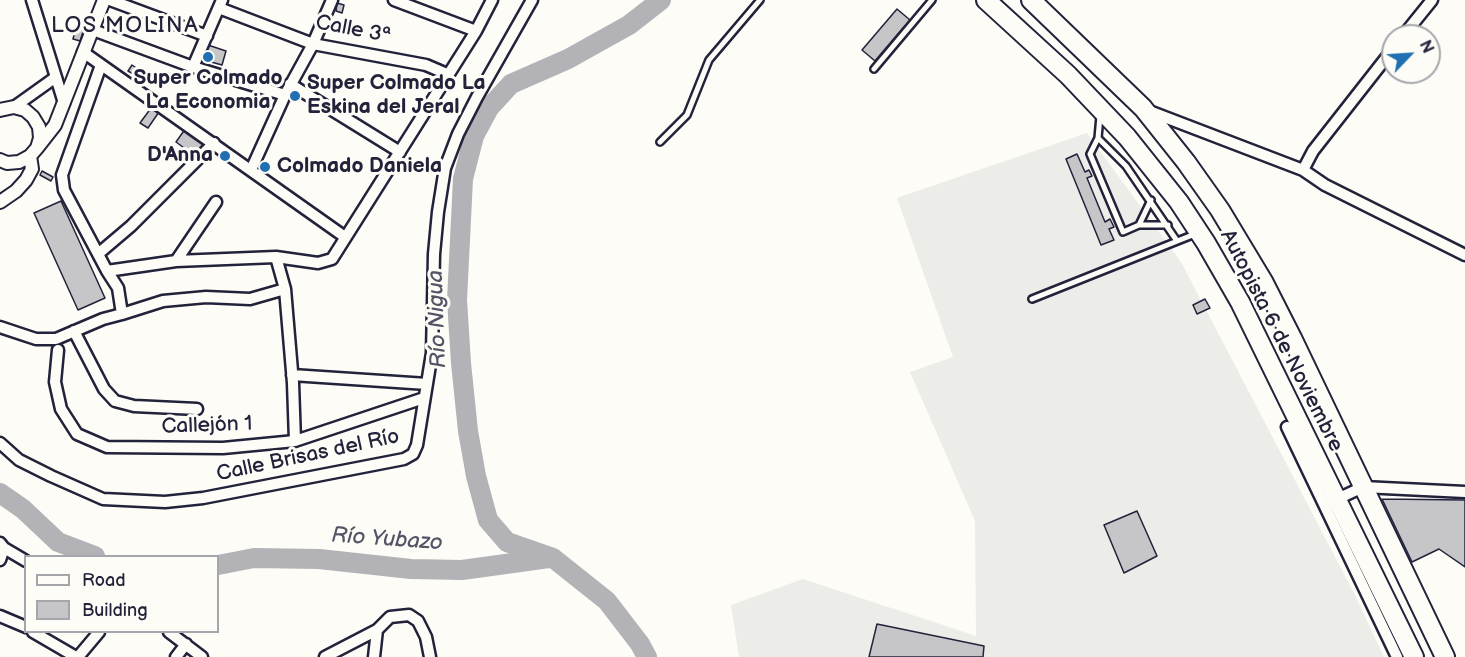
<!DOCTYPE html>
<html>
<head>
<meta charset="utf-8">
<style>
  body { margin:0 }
  #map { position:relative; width:1465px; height:657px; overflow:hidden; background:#fdfcf7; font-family:"Balsamiq Sans",sans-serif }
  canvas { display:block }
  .legend { position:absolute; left:24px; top:555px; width:195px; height:78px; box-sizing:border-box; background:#fdfcf7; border:2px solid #a5a5ac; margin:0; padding:8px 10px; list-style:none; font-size:18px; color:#22223b }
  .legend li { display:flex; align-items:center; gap:12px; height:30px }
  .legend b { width:30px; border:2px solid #a5a5ac }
  .north { position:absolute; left:1381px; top:24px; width:60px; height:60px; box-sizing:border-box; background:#fdfcf7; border:2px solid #a5a5ac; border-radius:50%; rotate:65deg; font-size:16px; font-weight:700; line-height:24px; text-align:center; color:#22223b }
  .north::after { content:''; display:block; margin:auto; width:21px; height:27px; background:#1f6fb2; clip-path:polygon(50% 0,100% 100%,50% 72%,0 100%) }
</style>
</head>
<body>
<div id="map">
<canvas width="1465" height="657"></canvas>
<ul class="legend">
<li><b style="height:8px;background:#fdfcf7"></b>Road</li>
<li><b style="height:16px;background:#c6c6c8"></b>Building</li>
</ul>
<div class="north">N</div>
</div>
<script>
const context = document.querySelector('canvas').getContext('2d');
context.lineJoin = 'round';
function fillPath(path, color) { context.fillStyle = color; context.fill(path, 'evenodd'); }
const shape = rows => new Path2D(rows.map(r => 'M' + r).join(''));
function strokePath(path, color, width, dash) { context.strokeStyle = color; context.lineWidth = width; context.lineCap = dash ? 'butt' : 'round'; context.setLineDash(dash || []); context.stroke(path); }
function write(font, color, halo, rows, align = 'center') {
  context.font = font + ' "Balsamiq Sans",sans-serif'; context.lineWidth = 6; context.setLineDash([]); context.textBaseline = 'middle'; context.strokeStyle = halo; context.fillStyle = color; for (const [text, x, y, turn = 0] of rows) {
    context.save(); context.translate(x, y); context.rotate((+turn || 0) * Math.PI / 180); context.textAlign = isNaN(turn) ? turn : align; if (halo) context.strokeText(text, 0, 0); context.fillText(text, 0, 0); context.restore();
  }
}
fillPath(shape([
  [1087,133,1181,262,1355,595,1384,657,739,657,731,605,803,579,976,636,975,521,910,372,953,357,897,198]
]), '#ecece9');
strokePath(shape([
  [0,493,23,509,58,542,95,556],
  [218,565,254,558,319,559,411,569,462,570,549,558],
  [647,657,640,644,607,601,553,558,507,542,488,520,476,476,468,431,461,363,457,300,463,179,474,136,489,108,511,84,568,59,629,25,661,0]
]), '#b2b2b7', 20);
const building = shape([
  [337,3,344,5,342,13,336,11,337,3],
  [897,9,910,20,875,61,862,50,897,9],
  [76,27,84,29,80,41,73,39,76,27],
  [208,45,226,51,222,65,204,60,208,45],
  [132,65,138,69,135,75,128,71,132,65],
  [138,69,147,72,150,77,146,84,135,75,138,69],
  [295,90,300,93,295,101,290,98,295,90],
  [154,104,161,109,148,128,140,123,154,104],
  [188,125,207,139,195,156,176,142,188,125],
  [1077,154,1085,172,1089,170,1092,176,1087,178,1105,222,1110,219,1114,227,1109,229,1114,240,1101,245,1066,159,1077,154],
  [263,163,270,166,267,172,260,168,263,163],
  [42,171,53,177,51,181,40,175,42,171],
  [61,201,105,298,78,310,34,213,61,201],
  [1205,299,1210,308,1197,314,1193,305,1205,299],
  [1382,499,1465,500,1465,567,1439,549,1412,562,1382,499],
  [1137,511,1157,556,1124,573,1104,525,1137,511],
  [877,624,984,646,983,657,869,657,877,624]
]);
fillPath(building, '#c6c6c8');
strokePath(building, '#22223b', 1.5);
const service = shape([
  [874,69,932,0],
  [1100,116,1098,138,1090,154,1123,232,1139,225,1151,200],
  [1098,138,1126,166,1177,241],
  [660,142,687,115,709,60,760,0],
  [1139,225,1168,225],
  [1032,299,1195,234]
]);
const minor = shape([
  [32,0,64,103],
  [110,0,207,36],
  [394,0,476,31],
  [219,8,313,44,426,65,447,74],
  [93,30,193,67,285,95],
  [1403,36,1432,0],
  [83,52,345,237],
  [101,65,62,175,64,190,107,271,176,261,276,257,318,263,332,259,476,31,492,0],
  [193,67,222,0],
  [290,84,400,152],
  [14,107,56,77],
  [1149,111,1303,170,1325,185,1465,255],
  [251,170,285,95,313,44,332,0],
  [1303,170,1313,151,1393,49],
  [98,254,131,226,214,143],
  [276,257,285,289,293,383,295,441],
  [176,261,216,202],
  [122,314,163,301,206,297,250,299,285,289],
  [0,327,36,339,56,339,103,319,122,314,118,288,107,271],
  [74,331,104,389,115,401,134,406,197,409],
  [58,350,55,382,61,409,77,434,107,447,223,448,295,441,424,398],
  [292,375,427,384],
  [1287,427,1397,657],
  [0,443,19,460,51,476,103,499,165,502,203,498,404,459,413,454,417,445,432,353,434,254,438,212,445,168,458,134,477,97,532,0],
  [1333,501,1363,487,1465,492],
  [0,543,4,548,26,561],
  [0,560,4,548],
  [0,616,26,627],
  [33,632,76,657],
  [169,632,202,657],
  [78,657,99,632],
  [176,657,186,644],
  [325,657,377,630,390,617,409,615,418,621,426,637,430,657],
  [374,657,377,630]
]);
const tertiary = shape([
  [0,110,14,107,25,110,33,117,39,127,40,138,37,148,30,156,19,162,7,163,0,160],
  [37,148,55,125,104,0],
  [0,202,16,191,26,180,32,169,30,156]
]);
const motorway = shape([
  [986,0,1068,75,1127,137,1179,202,1206,243,1240,302,1414,657],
  [1031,0,1143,108,1186,162,1220,210,1264,283,1292,338,1445,657]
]);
strokePath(service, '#22223b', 10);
strokePath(minor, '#22223b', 15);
strokePath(tertiary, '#22223b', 16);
strokePath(motorway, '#22223b', 22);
strokePath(service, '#fdfcf7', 5);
strokePath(minor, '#fdfcf7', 10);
strokePath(tertiary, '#fdfcf7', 12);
strokePath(motorway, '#fdfcf7', 18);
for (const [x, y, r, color] of [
  [208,57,6,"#1f6fb2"],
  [295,96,6,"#1f6fb2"],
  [225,156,6,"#1f6fb2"],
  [265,167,6,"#1f6fb2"]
]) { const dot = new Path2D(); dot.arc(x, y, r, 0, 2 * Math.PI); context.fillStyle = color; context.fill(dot); strokePath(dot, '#fdfcf7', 2); }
write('21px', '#22223b', '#fdfcf7', [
  ["Calle 3ª",353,30,11],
  ["Autopista 6 de Noviembre",1281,341,63],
  ["Callejón 1",207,426,-2],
  ["Calle Brisas del Río",308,456,-12]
]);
write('bold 21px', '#22223b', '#fdfcf7', [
  ["Super Colmado",208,79,"center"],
  ["La Economia",208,103,"center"],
  ["Super Colmado La",307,84],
  ["Eskina del Jeral",307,108],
  ["D'Anna",213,156,"right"],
  ["Colmado Daniela",277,167]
], 'left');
context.letterSpacing = '1.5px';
write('22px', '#22223b', '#fdfcf7', [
  ["LOS MOLINA",125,26]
]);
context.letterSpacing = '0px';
write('italic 22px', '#545466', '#fdfcf7', [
  ["Río Nigua",438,319,-92],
  ["Río Yubazo",387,540,4]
]);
</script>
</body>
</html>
